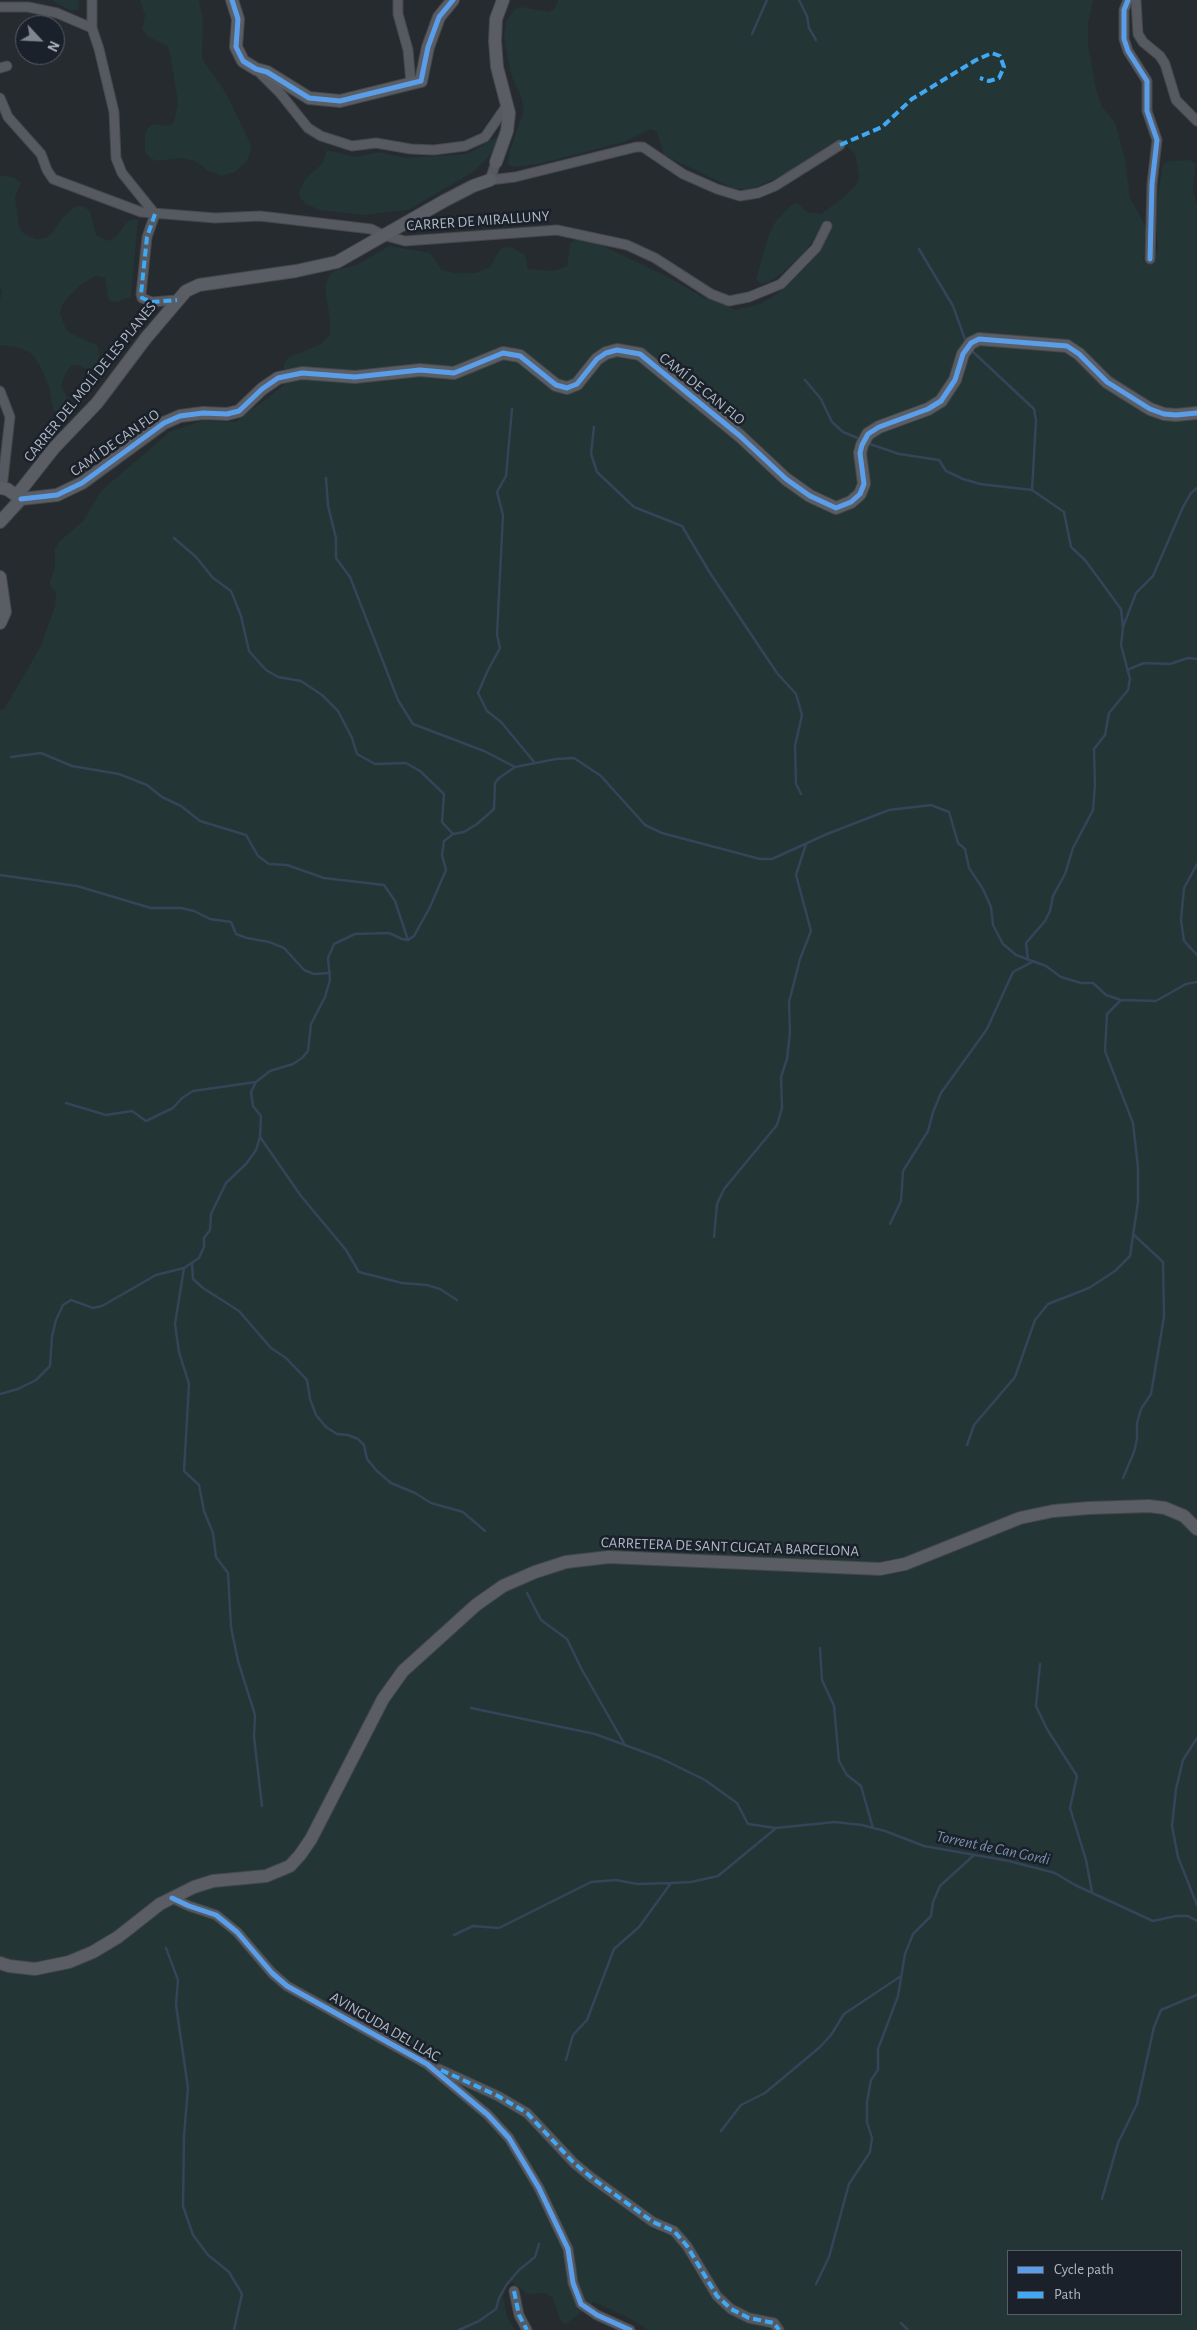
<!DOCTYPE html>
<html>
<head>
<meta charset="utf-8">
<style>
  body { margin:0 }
  #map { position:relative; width:1197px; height:2330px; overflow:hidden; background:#262b30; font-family:"Alegreya Sans",sans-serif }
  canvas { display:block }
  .legend { position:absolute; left:1007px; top:2250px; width:175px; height:65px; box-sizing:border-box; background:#1a212a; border:1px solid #565d67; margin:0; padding:6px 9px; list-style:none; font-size:15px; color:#afb7c3 }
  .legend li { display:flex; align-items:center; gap:10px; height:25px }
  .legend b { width:25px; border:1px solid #565d67 }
  .north { position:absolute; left:15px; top:15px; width:50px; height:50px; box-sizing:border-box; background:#1a212a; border:1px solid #565d67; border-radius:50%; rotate:115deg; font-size:14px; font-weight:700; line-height:20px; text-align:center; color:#afb7c3 }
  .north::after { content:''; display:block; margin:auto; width:18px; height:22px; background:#7f8690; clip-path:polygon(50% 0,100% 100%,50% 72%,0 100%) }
</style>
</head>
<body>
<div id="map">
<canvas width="1197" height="2330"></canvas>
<ul class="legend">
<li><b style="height:6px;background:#5a9eea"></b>Cycle path</li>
<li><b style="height:6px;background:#3fa9f5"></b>Path</li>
</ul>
<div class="north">N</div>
</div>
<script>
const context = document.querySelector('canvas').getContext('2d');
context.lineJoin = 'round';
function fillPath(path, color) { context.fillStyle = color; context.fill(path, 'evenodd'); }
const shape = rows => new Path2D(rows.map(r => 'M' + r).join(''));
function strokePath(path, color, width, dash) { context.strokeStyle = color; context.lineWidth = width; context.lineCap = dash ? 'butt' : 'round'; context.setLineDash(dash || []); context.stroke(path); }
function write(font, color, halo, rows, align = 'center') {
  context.font = font + ' "Alegreya Sans",sans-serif'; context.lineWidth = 5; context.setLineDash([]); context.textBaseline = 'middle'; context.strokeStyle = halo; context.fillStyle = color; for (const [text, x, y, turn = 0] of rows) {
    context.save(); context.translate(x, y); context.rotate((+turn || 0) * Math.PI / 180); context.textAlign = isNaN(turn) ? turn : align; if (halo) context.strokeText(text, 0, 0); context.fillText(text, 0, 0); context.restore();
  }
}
fillPath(shape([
  [52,0,79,0,78,10,71,11],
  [140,0,199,0,203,20,202,59,226,93,252,147,247,161,235,172,221,176,207,170,195,161,180,158,157,161,150,158,145,152,145,137,147,129,153,124,168,126,174,123,178,102,170,53,167,46,147,36,142,29,145,15],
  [558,0,1093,0,1088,24,1088,45,1097,93,1102,107,1115,122,1125,159,1130,198,1146,227,1146,241,1143,260,1148,265,1153,261,1158,248,1155,213,1163,164,1169,161,1190,160,1196,164,1193,190,1197,204,1197,2330,648,2330,629,2318,594,2302,565,2325,559,2317,553,2298,545,2293,527,2294,512,2282,505,2288,503,2298,507,2317,515,2330,0,2330,0,710,5,708,41,646,55,606,56,593,50,585,50,581,55,568,55,549,59,542,84,520,101,491,171,431,202,421,236,422,284,385,284,364,288,358,321,344,330,334,330,320,325,286,330,274,336,270,357,265,389,246,430,253,442,270,455,273,476,273,490,267,500,249,507,247,513,248,525,255,528,269,554,271,567,266,570,244,575,240,583,240,603,246,664,275,703,297,736,310,757,305,771,298,787,286,819,253,830,227,825,222,805,252,782,273,769,282,761,284,756,280,769,234,776,221,790,206,797,203,807,212,821,214,843,198,857,184,859,177,855,154,839,140,824,148,793,170,751,190,733,188,664,155,657,132,651,129,624,142,538,164,515,167,508,165,510,150,524,110,521,96,512,77,506,49,504,35,506,22,514,10,522,7,549,12,555,9],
  [1008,2251,1181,2251,1181,2314,1008,2314],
  [500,135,495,150,473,172,408,210,362,215,320,210,306,204,300,198,299,192,306,178,322,164,327,150,356,157,378,152,407,158,467,154],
  [0,175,15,178,21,183,15,197,19,227,23,233,36,239,45,238,51,234,64,216,76,206,84,206,90,212,96,235,109,241,116,237,125,224,130,220,138,219,131,297,116,302,109,301,105,278,96,276,83,283,66,299,62,305,60,313,65,327,70,333,98,346,100,361,98,368,92,373,79,365,71,366,66,372,61,386,71,405,69,413,64,418,57,416,53,409,49,386,40,366,31,353,16,347,0,345,0,300,2,292,0,287]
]), '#243536');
strokePath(shape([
  [799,0,807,16,809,28,816,40],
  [752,34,767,0],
  [919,249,953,306,966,342],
  [972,351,1034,409,1036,420,1032,490,1064,512,1071,547,1085,560,1121,609,1123,628,1121,645,1130,679,1128,690,1109,713,1105,735,1094,749,1095,785,1093,810,1073,848,1065,874,1053,896,1050,911,1045,921,1026,943,1028,960],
  [805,380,821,399,832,422,843,432,860,439],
  [512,409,506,476,497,492,503,515,497,635,500,648,488,670,478,693,487,711,501,722,535,763],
  [594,427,591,454,597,472,634,507,682,526,710,573,777,673,796,694,802,715,795,746,796,784,801,794],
  [867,443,899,454,939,460,946,471,963,479,980,484,1032,490],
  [326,478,328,506,336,538,336,558,350,577,398,700,413,724,484,751,515,767],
  [174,538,196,557,213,578,231,591,241,616,249,651,266,670,278,677,301,681,322,695,338,711,352,738,357,754,375,764,406,763,420,771,444,794,442,822,453,834],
  [1123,627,1136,593,1153,576,1183,507,1191,493,1197,488],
  [1127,670,1144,663,1170,664,1188,658,1197,659],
  [11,757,41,753,72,766,119,774,147,785,162,797,181,806,200,821,246,835,258,856,269,864,287,865,324,878,384,885,395,901,408,940],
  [1197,864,1184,888,1181,920,1184,941,1197,955],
  [0,875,77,886,151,908,181,908,194,911,210,919,231,922,236,934,247,938,269,942,284,948,304,970,314,974,330,973],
  [66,1103,106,1115,132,1111,146,1121,173,1108,182,1098,193,1091,256,1082],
  [260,1137,301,1196,346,1250,359,1272,402,1283,427,1285,440,1289,457,1300],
  [890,1224,901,1201,903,1171,928,1131,933,1112,941,1093,987,1029,1013,972,1034,961],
  [714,1237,717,1204,724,1189,777,1125,782,1108,781,1077,787,1059,790,1032,789,1002,800,959,811,931,796,875,806,844],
  [192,1263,193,1279,203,1288,239,1311,271,1348,286,1358,307,1380,310,1399,316,1415,326,1427,337,1434,348,1435,358,1439,364,1445,367,1459,377,1471,391,1483,415,1493,431,1503,463,1512,485,1531],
  [0,1394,18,1389,36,1380,50,1366,52,1336,56,1320,63,1305,71,1300,93,1308,102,1306,156,1275,184,1268],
  [967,1445,974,1425,1015,1377,1035,1320,1048,1304,1089,1288,1115,1271,1130,1256,1138,1202,1138,1167,1133,1123,1105,1051,1107,1014,1121,1000],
  [1123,1478,1134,1452,1137,1439,1137,1423,1141,1409,1151,1394,1164,1317,1163,1262,1134,1235],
  [527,1593,541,1620,567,1639,581,1668,625,1745],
  [820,1648,822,1680,834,1706,839,1761,847,1775,861,1786,873,1828],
  [1040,1664,1036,1706,1047,1729,1077,1776,1070,1808,1086,1860,1092,1892],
  [471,1708,595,1734,660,1758,705,1780,737,1803,748,1824,776,1828,835,1822,862,1825,885,1831,924,1846,1009,1861,1055,1873,1075,1885,1153,1921,1176,1916,1188,1916,1197,1921],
  [1197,1738,1183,1760,1176,1789,1172,1826,1178,1857,1197,1905],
  [262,1806,254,1737,255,1715,238,1661,231,1627,228,1573,216,1557,213,1533,204,1511,199,1485,184,1471,189,1384,179,1352,175,1324,184,1268,199,1258,204,1247,204,1238,210,1230,211,1214,226,1183,246,1164,256,1150,260,1137,261,1116,253,1106,251,1092,256,1082,270,1071,293,1064,302,1058,308,1051,311,1024,325,997,330,980,328,958,334,944,355,934,389,933,402,939,408,940,414,936,430,907,446,870,442,855,444,841,453,834,464,832,477,824,494,809,495,783,499,778,515,767,556,759,574,758,601,776,645,825,662,833,760,859,772,859,827,834,889,810,931,805,949,812,958,843,965,849,969,868,983,889,991,907,993,925,1003,944,1016,955,1046,966,1061,977,1081,983,1093,983,1106,995,1121,1000,1156,1001,1186,984,1197,982],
  [454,1935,473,1926,499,1928,591,1882,616,1880,637,1884,671,1883],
  [166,1948,178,1980,176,2005,188,2088,184,2136,183,2206,193,2235,208,2255,229,2272,242,2294,234,2330],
  [566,2060,573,2035,587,2020,614,1949,639,1927,671,1883,691,1882,718,1876,775,1829],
  [721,2131,741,2105,765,2093,820,2047,831,2035,844,2014,901,1976],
  [1102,2199,1118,2143,1137,2104,1154,2027,1161,2010,1197,1995],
  [816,2284,829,2257,849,2184,870,2152,872,2138,867,2122,867,2102,871,2080,878,2070,878,2049,898,1996,905,1954,913,1934,931,1916,933,1902,940,1886,974,1855],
  [901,2323,908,2330],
  [459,2330,479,2321,496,2309,499,2298,507,2284,519,2270,535,2257,539,2244]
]), '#354458', 2.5);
const street = shape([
  [92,0,92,28,99,49,114,112,116,158,122,173,155,214],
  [398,0,398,14,408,50,411,83],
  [1128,0,1124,10,1124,39,1128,51,1147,81,1147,111,1157,140,1152,184,1150,259],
  [1136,0,1138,34,1143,42,1160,56,1165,64,1176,100,1197,121],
  [0,7,28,7,57,13,92,28],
  [0,68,7,66],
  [258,71,280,93,308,128,321,136,352,146,376,143,411,149,434,150,465,146,485,137,507,105],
  [0,98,8,117,41,154,47,170,53,179,141,212,215,218,260,216,371,229,383,235,405,241,557,230,627,245,655,258,711,294,729,301,749,297,781,284,816,248,827,226],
  [496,162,490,180,515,177,636,147,643,147,683,174,717,189,740,196,758,193,775,186,840,145],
  [155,214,147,237,141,294,142,298,152,302,177,300],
  [0,391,10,417,2,488],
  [172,1898,189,1906,216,1915,237,1932,272,1973,287,1986,427,2064,488,2115,509,2138,539,2188,568,2249,573,2283,581,2304,597,2315,630,2330],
  [439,2069,498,2096,527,2113,574,2163,592,2178,653,2222,674,2231,687,2246,717,2296,731,2309,749,2318,774,2323,779,2330],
  [514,2291,519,2315,527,2330]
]);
const secondary = shape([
  [232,0,238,19,236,47,243,61,256,69,267,72,309,98,340,101,421,81,428,47,439,17,453,0],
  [496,162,507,131,509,113,497,67,495,41,496,19,503,0],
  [0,488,7,489,21,499],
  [17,495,54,448,97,403,146,338,186,291,199,285,296,271,337,262,444,201,473,186,490,180],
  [21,499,57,495,82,483,164,423,180,416,203,413,227,414,239,411,262,389,278,378,302,373,355,377,420,370,454,373,503,353,520,356,556,385,567,388,577,384,597,359,606,353,617,350,640,354,740,436,786,479,810,496,836,508,851,502,860,494,864,484,860,453,862,445,868,434,879,427,928,409,941,401,955,380,963,354,971,343,979,339,1067,346,1079,354,1107,382,1150,409,1164,414,1176,415,1197,413],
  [0,522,21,499],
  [0,577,5,612,0,623],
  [0,1963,9,1966,35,1969,69,1962,93,1952,118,1937,160,1904,194,1887,213,1881,266,1876,290,1866,300,1855,311,1839,383,1699,403,1671,476,1605,503,1586,535,1572,566,1562,609,1557,880,1569,905,1564,1020,1518,1053,1511,1089,1508,1149,1506,1165,1508,1184,1516,1197,1529]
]);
strokePath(street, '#44474b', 11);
strokePath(secondary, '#44474b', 14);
strokePath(street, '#56595f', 9);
strokePath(secondary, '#5a5e64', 12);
strokePath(shape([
  [840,145,882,127,912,99,976,60,992,53,1000,56,1004,67,999,78,989,81,980,78],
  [155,214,147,237,141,294,142,298,152,302,177,300],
  [441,2070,498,2096,527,2113,574,2163,592,2178,653,2222,674,2231,687,2246,717,2296,731,2309,749,2318,774,2323,779,2330],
  [514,2291,519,2315,527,2330]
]), '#3fa9f5', 4, [8, 4]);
strokePath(shape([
  [232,0,238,19,236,47,243,61,256,69,267,72,309,98,340,101,421,81,428,47,439,17,453,0],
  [1128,0,1124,10,1124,39,1128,51,1147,81,1147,111,1157,140,1152,184,1150,259],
  [21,499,57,495,82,483,164,423,180,416,203,413,227,414,239,411,262,389,278,378,302,373,355,377,420,370,454,373,503,353,520,356,556,385,567,388,577,384,597,359,606,353,617,350,640,354,740,436,786,479,810,496,836,508,851,502,860,494,864,484,860,453,862,445,868,434,879,427,928,409,941,401,955,380,963,354,971,343,979,339,1067,346,1079,354,1107,382,1150,409,1164,414,1176,415,1197,413],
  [172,1898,189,1906,216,1915,237,1932,272,1973,287,1986,427,2064,488,2115,509,2138,539,2188,568,2249,573,2283,581,2304,597,2315,630,2330]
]), '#5a9eea', 5);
write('15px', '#afb7c3', '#1a212a', [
  ["CARRER DE MIRALLUNY",478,221,-4],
  ["CARRER DEL MOLÍ DE LES PLANES",90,382,-51],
  ["CAMÍ DE CAN FLO",702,389,39],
  ["CAMÍ DE CAN FLO",115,443,-35],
  ["CARRETERA DE SANT CUGAT A BARCELONA",730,1547,2],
  ["AVINGUDA DEL LLAC",385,2027,30]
]);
write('italic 16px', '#798eaa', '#1a212a', [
  ["Torrent de Can Gordi",993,1848,12]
]);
</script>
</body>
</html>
